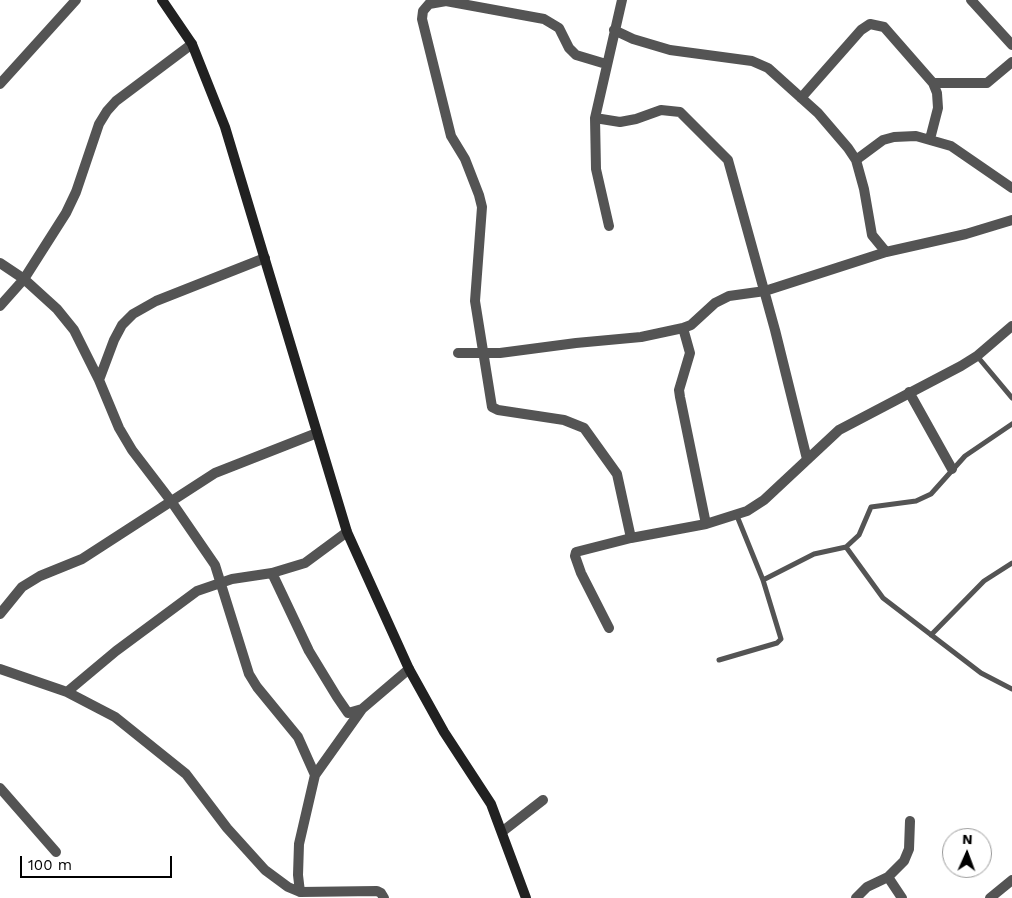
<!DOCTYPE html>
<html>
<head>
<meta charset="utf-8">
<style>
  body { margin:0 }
  #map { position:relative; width:1012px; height:898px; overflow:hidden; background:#fff; font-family:"Work Sans",sans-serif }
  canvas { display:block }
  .north { position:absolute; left:942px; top:828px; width:50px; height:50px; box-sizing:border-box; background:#fff; border:1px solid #999; border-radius:50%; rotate:2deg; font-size:14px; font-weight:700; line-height:20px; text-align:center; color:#000 }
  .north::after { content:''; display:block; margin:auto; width:18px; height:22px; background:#000; clip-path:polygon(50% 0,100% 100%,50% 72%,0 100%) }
  .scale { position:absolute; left:20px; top:856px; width:152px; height:22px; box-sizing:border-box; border:2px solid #000; border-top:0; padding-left:6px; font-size:15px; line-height:18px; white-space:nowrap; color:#000; -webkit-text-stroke:4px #fff; paint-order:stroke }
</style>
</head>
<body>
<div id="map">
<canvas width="1012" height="898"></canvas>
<div class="north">N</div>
<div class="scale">100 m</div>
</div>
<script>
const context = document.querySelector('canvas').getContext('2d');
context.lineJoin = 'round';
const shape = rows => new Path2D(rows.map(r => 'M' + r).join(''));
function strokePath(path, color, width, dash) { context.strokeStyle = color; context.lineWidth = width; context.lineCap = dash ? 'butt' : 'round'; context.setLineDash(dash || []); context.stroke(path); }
strokePath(shape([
  [977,356,1012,398],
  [846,547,883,598,981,673,1012,689],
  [763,580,814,554,846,547,859,535,871,507,916,501,931,494,965,456,1012,424],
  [931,635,984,581,1012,563],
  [719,660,777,643,781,639,763,580,737,516]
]), '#545454', 5);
strokePath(shape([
  [971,0,1012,45],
  [614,30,633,39,670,50,752,61,768,68,818,113,848,148,856,160,864,189,872,235,886,252],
  [606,64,576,55,569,48,559,28,544,19,446,1,429,4,423,11,422,19,451,136,465,159,479,195,482,207,475,301,492,407,498,410,564,420,584,428,617,474,631,538],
  [933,83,987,83,1012,62],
  [0,84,76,0],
  [801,98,861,30,870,24,884,27,933,83,937,93,938,108,930,139],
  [595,118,620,122,636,119,661,110,680,112,728,160,775,330,807,459],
  [856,160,883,140,894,137,916,136,951,146,1012,188],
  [609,226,596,169,595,118,622,0],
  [0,263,24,279,57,309,74,330,99,380,119,428,132,450,171,501,215,565,249,674,257,687,298,737,315,775],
  [0,306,24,279,66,213,76,192,99,124,107,111,116,101,192,44],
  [683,328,690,353,679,390,680,397,706,524],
  [458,353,500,353,576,343,641,337,683,328,691,325,715,303,729,296,765,291,886,252,966,234,1012,220],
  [99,380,114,340,122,325,133,314,156,301,265,258],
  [909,392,952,469],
  [272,573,309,651,337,697,348,713,362,709],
  [0,614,22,587,40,576,82,559,215,473,317,433],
  [609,628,581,573,575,556,576,552,631,538,706,524,747,511,764,500,839,430,961,366,977,356,1012,326],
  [0,669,67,692,115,717,186,774,227,828,265,870,288,887,300,892,377,891,381,893,384,898],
  [67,692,116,651,197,591,232,579,272,573,305,563,347,532],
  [0,788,56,852],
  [503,831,543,800],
  [888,877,902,898],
  [300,892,298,875,299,844,315,775,362,709,409,669],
  [856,898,867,887,888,877,904,861,909,849,910,821],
  [990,898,1012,880]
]), '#545454', 10);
strokePath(shape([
  [162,0,192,44,225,127,347,532,409,669,444,732,491,804,526,898]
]), '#212121', 10);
</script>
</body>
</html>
